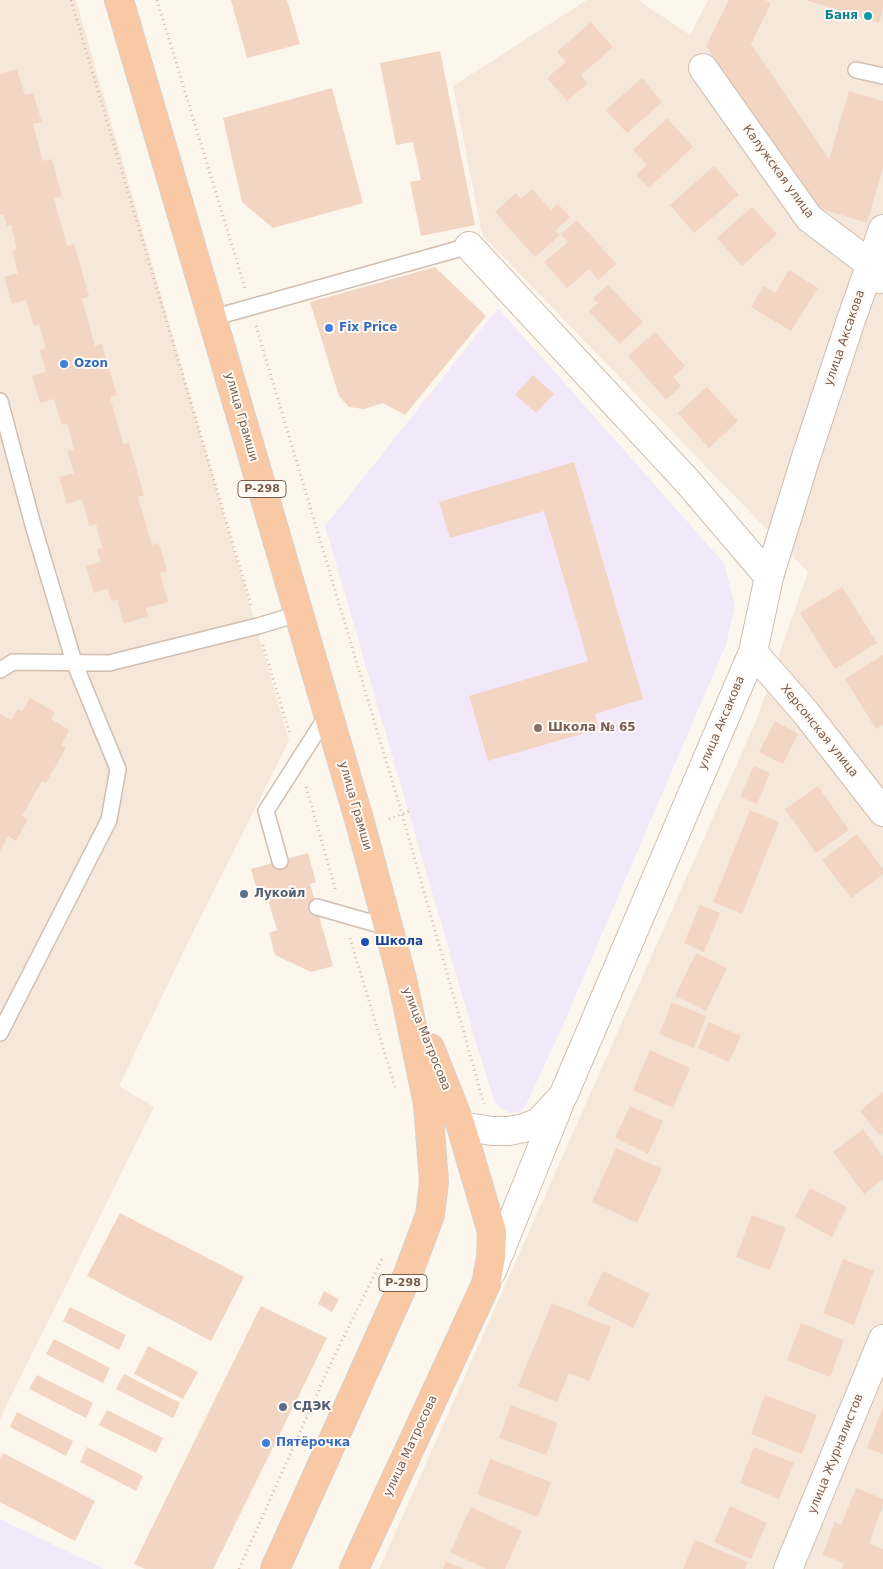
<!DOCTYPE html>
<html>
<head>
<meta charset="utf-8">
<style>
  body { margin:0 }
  canvas { display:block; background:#fdf6ec }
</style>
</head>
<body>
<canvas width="883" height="1569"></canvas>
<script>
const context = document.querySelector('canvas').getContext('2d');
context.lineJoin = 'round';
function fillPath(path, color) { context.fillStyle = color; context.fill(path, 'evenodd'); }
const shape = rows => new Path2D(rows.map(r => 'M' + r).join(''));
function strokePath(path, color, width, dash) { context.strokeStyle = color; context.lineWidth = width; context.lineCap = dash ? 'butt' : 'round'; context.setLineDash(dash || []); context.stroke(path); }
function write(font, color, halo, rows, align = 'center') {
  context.font = font + ' "DejaVu Sans",sans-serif'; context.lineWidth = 4; context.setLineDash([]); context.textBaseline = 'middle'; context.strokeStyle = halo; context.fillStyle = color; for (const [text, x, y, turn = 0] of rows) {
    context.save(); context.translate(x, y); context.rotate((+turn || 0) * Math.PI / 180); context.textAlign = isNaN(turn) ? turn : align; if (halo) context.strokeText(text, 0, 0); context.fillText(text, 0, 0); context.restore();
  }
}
fillPath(shape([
  [0,0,76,0,289,741,195,928,119,1086,154,1107,0,1419],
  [587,0,638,0,690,35,708,0,883,0,883,1569,379,1569,756,721,808,572,482,235,453,86]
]), '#f5e8da');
fillPath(shape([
  [498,308,724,563,735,605,726,645,564,1023,526,1105,519,1112,510,1113,502,1109,495,1103,477,1046,325,526],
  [0,1519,104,1569,0,1569]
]), '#f3e8fa');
fillPath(shape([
  [231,0,287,0,300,44,247,58],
  [729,0,765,0,771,3,751,44,829,159,849,91,883,101,883,168,867,223,815,207,706,46],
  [806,0,883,0,883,9,879,23],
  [591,22,613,47,581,75,588,83,567,101,547,78,566,62,557,52],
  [440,51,475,225,421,236,410,182,421,180,413,142,396,145,380,63],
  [17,69,25,95,33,93,42,122,33,124,43,161,52,159,62,196,54,199,67,246,74,244,89,296,82,299,95,346,102,344,117,395,110,397,123,444,129,443,144,495,138,497,152,545,159,543,167,571,160,573,168,602,146,608,148,616,124,624,117,600,111,601,108,589,94,593,86,566,101,562,97,549,102,548,96,524,89,526,82,499,67,504,59,477,74,473,67,451,74,449,67,423,62,425,54,399,40,403,32,376,46,372,40,350,46,348,39,324,34,326,26,300,12,304,4,277,18,273,12,251,17,249,11,225,7,226,3,214,0,215,0,74],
  [642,78,662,102,627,133,606,110],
  [332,88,363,203,273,228,242,202,223,118],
  [667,118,693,147,649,188,636,175,647,165,633,150],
  [714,166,739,195,694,233,670,205],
  [532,189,551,210,558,204,570,217,555,231,560,235,535,257,495,212,516,193,521,199],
  [752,207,777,234,742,266,717,238],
  [577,220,616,264,598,280,589,269,567,288,544,262,568,242,561,234],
  [435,267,486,316,405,415,383,403,364,409,349,407,339,396,310,302],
  [789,270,818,288,791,331,751,307,764,286,775,293],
  [608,285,643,322,620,344,589,311,598,303,593,298],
  [655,332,685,366,673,377,681,386,666,400,628,356],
  [533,375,554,394,536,413,515,395],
  [707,387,738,421,709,448,678,413],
  [574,462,643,699,595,714,599,729,488,761,469,696,588,661,544,511,450,538,439,502],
  [842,587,877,643,835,669,800,613],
  [883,655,883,725,876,729,845,679],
  [30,698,55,712,51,719,69,730,61,745,66,748,46,783,42,781,22,816,28,819,16,841,8,836,0,851,0,714,11,720,18,709,22,711],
  [775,721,798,734,783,764,759,752],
  [754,766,770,773,757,804,740,797],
  [818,786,849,830,816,853,785,809],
  [750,810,779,822,742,914,713,902],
  [857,834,883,869,883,874,851,898,822,860],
  [308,853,316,882,310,884,333,966,311,972,275,955,269,933,277,930,267,896,259,898,251,869],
  [700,905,720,913,704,952,684,943],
  [696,953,727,968,706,1011,675,996],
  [672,1002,706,1016,694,1048,659,1034],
  [709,1022,741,1036,729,1062,698,1048],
  [650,1050,690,1068,673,1108,633,1090],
  [883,1092,883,1133,880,1136,860,1111],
  [630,1106,663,1121,648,1154,615,1138],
  [863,1129,883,1157,883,1179,864,1194,833,1152],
  [616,1148,662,1169,637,1223,592,1202],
  [810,1188,847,1207,832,1237,795,1217],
  [120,1213,244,1277,211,1341,87,1276],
  [752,1215,786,1228,770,1270,736,1257],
  [843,1259,874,1271,854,1325,823,1313],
  [603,1271,650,1294,633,1328,587,1305],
  [324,1291,339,1299,332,1312,318,1304],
  [552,1303,611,1327,589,1381,569,1373,557,1402,518,1386],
  [261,1306,327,1338,213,1569,145,1569,134,1564],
  [70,1307,126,1335,119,1350,63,1321],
  [801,1323,844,1340,830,1377,787,1360],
  [54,1339,110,1368,103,1383,46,1354],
  [148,1346,198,1372,183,1399,134,1374],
  [124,1374,180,1403,173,1418,116,1389],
  [37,1375,93,1403,86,1418,29,1389],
  [765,1395,817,1415,802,1454,751,1434],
  [511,1405,558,1423,546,1455,499,1438],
  [883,1407,883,1454,867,1448],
  [107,1410,163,1438,156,1453,99,1425],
  [17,1412,73,1441,66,1456,10,1427],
  [87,1447,143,1476,136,1491,80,1462],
  [754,1447,794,1463,779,1499,740,1483],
  [3,1453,95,1501,75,1541,0,1502,0,1458],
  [490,1459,551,1482,538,1517,477,1494],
  [856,1488,883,1499,883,1506,869,1543,883,1549,883,1569,842,1569,844,1563,822,1555,835,1522,841,1525],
  [730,1506,767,1523,751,1559,714,1542],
  [471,1507,522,1531,505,1569,486,1569,450,1552],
  [695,1540,748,1562,745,1569,683,1569],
  [446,1561,464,1569,443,1569]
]), '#f3d5c3');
const service = shape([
  [856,70,883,76],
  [212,318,469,246],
  [0,401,33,525,74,662,118,769,109,820,0,1033],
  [0,670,13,662,109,663,258,626,298,614],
  [280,861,266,811,328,714],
  [317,907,387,927]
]);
const minor = shape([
  [703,68,809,218,870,264,879,279],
  [469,246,688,482,769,577],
  [753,652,806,713,883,812],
  [461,1126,492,1131,509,1131,524,1128,539,1122,563,1096,753,652,769,577,805,460,850,323,883,229],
  [492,1271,559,1105],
  [788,1569,883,1339]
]);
const trunk = shape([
  [119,0,361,826,402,979,428,1104,434,1182,430,1215,408,1274,275,1569],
  [354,1569,486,1284,491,1257,492,1232,461,1126,430,1048]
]);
strokePath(service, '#d1beb0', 18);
strokePath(minor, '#d1beb0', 30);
strokePath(trunk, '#dad1cd', 30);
strokePath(shape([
  [71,0,252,608],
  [157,0,245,288],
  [256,326,402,814,484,1104],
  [263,645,290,735],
  [306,787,336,891],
  [389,819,409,811],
  [350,938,395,1087],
  [239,1569,330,1365,383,1257]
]), '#d9b8a5', 3, [1, 4]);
strokePath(service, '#fff', 15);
strokePath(minor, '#fff', 28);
strokePath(trunk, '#f9c8a4', 28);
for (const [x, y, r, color] of [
  [868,16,5,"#0f9aa8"],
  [329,328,5,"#3f7fe0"],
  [64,364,5,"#3f7fe0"],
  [538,728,5,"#8d6e63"],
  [244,894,5,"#5c6f8a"],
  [365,942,5,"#1a4fb4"],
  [283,1407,5,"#5c6f8a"],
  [266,1443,5,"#3f7fe0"]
]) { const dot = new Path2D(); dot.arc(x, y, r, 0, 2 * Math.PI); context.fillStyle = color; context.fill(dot); strokePath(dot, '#fffaf3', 2); }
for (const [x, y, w] of [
  [262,489,48],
  [403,1283,48]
]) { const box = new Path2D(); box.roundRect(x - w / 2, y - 8.5, w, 17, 4); context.fillStyle = '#fffaf3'; context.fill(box); strokePath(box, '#7a5c4d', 1); }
write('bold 11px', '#7a5c4d', null, [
  ["Р-298",262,489],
  ["Р-298",403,1283]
]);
write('bold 12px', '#0d838f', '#fffaf3', [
  ["Баня",858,16]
], 'right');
write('12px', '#7a5c4d', '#fffaf3', [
  ["Калужская улица",778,172,54],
  ["улица Аксакова",845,338,-71],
  ["улица Грамши",241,417,74],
  ["улица Аксакова",722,723,-67],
  ["Херсонская улица",819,731,51],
  ["улица Грамши",355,806,74],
  ["улица Матросова",426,1039,68],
  ["улица Матросова",411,1446,-65],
  ["улица Журналистов",836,1454,-68]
]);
write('bold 12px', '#366cbe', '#fffaf3', [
  ["Fix Price",339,328],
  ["Ozon",74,364],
  ["Пятёрочка",276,1443]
], 'left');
write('bold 12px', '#785e54', '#fffaf3', [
  ["Школа № 65",548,728]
], 'left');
write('bold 12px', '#4e5e75', '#fffaf3', [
  ["Лукойл",254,894],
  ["СДЭК",293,1407]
], 'left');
write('bold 12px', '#164399', '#fffaf3', [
  ["Школа",375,942]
], 'left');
</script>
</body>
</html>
